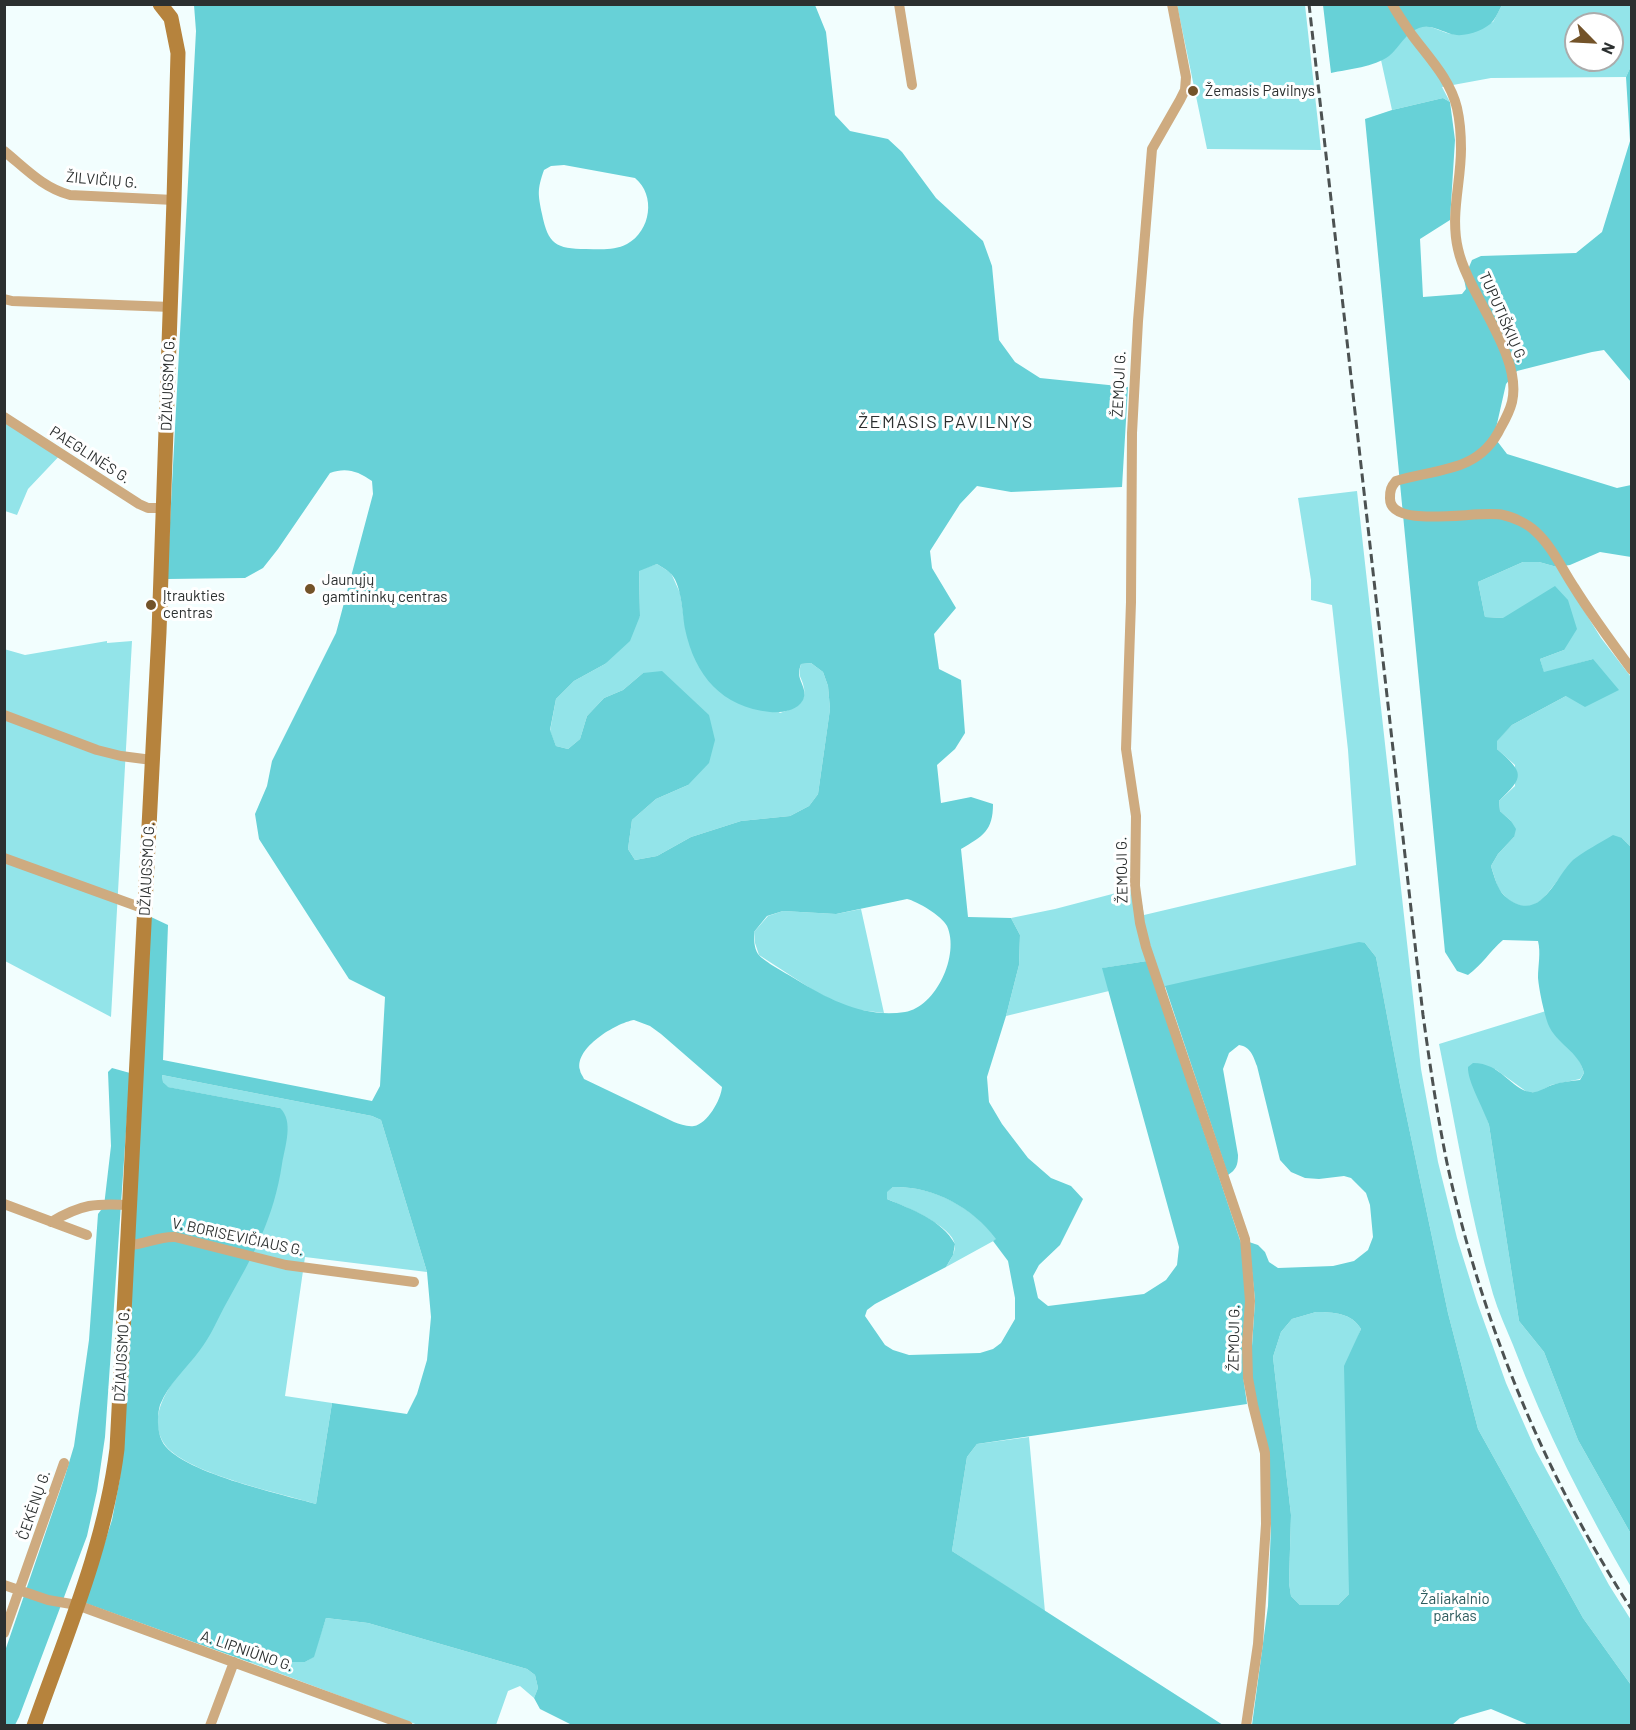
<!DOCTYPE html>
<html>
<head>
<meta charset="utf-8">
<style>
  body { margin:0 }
  #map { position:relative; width:1636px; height:1730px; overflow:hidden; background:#f2fefe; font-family:Barlow,sans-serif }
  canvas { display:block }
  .frame { position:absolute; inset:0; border:6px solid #2c3030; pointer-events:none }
  .north { position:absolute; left:1564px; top:12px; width:60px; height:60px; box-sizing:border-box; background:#fff; border:2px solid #abacac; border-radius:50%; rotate:114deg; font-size:16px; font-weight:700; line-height:24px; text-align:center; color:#2c3030 }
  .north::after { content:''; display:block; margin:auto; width:21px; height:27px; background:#735329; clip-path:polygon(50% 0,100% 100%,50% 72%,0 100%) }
</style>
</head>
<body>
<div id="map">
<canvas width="1636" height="1730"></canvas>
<div class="frame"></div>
<div class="north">N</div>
</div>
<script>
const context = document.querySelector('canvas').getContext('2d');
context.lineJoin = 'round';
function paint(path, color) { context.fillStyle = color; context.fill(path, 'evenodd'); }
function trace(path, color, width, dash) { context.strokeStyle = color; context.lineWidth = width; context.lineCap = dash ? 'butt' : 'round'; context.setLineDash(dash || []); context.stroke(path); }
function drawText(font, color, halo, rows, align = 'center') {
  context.font = font + ' Barlow,sans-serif'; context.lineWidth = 6; context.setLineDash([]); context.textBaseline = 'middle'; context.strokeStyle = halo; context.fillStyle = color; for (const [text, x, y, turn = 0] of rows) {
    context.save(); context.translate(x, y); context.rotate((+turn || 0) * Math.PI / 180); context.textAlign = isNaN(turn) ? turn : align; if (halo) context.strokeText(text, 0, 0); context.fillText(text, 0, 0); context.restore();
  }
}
paint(new Path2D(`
  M 1177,5 L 1305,5 L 1321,150 L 1207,149 Z
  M 1502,5 L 1631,5 L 1631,66 L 1626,77 L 1491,78 L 1442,87 L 1450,102 L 1443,98 L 1392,110 L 1381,60 C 1395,51 1404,32 1420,27 C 1432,24 1442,33 1452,34 C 1461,36 1483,25 1493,22 ZM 1576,24 L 1612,24 L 1612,60 L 1576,60 Z
  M 4,412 L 64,451 L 28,489 L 17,515 L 5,511 Z
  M 1357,491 L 1421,1069 L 1438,1162 L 1457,1238 L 1477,1302 L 1506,1383 L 1536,1451 L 1609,1585 L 1631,1620 L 1631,1685 L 1583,1618 L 1478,1429 L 1448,1313 L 1400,1085 L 1376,957 L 1365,943 L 1157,989 L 1147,961 L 1103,968 L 1109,991 L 1006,1016 L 1019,965 L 1020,935 L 1011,918 L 1055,909 L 1139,887 L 1144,915 L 1356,865 L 1348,750 L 1332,605 L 1311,600 L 1311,580 L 1298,498 Z
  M 1523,562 L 1539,562 L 1557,567 L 1601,638 L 1631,677 L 1631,847 L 1622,838 L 1573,861 L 1543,899 L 1532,906 L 1521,906 L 1508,900 L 1498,888 L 1491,866 L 1498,854 L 1514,837 L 1511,821 L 1500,811 L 1499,801 L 1515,786 L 1515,765 L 1497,749 L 1496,741 L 1512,725 L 1566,696 L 1593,659 L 1544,673 L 1540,659 L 1564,650 L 1503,618 L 1485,617 L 1478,582 Z
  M 657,564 L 671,573 L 680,593 L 686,631 L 780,713 C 792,709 807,704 804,688 C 802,676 797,678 801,664 L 811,663 L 823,672 L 828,686 L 830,709 L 818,794 L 809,806 L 790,816 L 741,821 L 691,837 L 657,856 L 635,860 L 628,849 L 632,820 L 656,799 L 688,785 L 643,673 L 623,690 L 604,698 L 587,716 L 580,739 L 568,749 L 556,746 L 550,731 L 556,699 L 574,681 L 605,664 L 640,616 L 639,570 Z
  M 107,641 L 107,643 L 132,641 L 111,1017 L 5,961 L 4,649 L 25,655 Z
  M 861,909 L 884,1013 L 851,1009 L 816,992 L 759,955 L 755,943 L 754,932 L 768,916 L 783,911 L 836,914 Z
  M 1546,1011 C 1551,1044 1578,1046 1584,1073 L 1580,1079 L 1551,1085 L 1539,1092 L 1527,1092 L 1495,1069 L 1483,1106 L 1489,1125 L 1519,1321 L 1544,1352 L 1578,1440 L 1631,1534 L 1631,1587 C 1586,1509 1545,1430 1513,1345 C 1506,1328 1498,1311 1493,1294 C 1469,1212 1456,1127 1439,1044 Z
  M 162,1075 L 372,1116 L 381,1120 L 427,1272 L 305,1257 L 285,1396 L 332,1403 L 316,1504 C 281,1493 181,1473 163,1442 C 149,1418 165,1392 179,1374 L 280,1108 L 167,1087 L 163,1082 Z
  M 893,1187 C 934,1186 972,1207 997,1239 L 946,1267 C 950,1260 955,1254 955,1245 C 953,1226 904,1206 887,1199 L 886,1192 Z
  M 1316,1312 C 1333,1312 1352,1313 1361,1329 L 1355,1344 L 1349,1594 L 1338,1605 L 1300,1605 L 1291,1596 L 1289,1583 L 1291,1515 L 1273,1357 L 1281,1332 L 1292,1319 Z
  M 1029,1437 L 1045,1612 L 952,1551 L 967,1457 L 977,1444 Z
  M 326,1618 L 368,1623 L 527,1669 L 535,1675 L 538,1688 L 534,1698 L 520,1686 L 508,1691 L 496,1725 L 418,1725 L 249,1662 L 305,1662 L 313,1657 Z`), '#93e4e9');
paint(new Path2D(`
  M 194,5 L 815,5 L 826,32 L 835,115 L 850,131 L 888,139 L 902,152 L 936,198 L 983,241 L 992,266 L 999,340 L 1015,362 L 1040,378 L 1128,387 L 1122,487 L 1011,492 L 977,486 L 960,504 L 930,551 L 932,568 L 956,608 L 934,634 L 939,669 L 961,680 L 965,733 L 955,749 L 937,765 L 941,803 L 971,797 L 993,804 C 993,831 983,836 961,849 L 968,917 L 1011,918 L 1020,935 L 1019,965 L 1006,1016 L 987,1077 L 989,1102 L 1002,1124 L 1028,1158 L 1051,1178 L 1071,1186 L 1083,1199 L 1060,1245 L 1039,1265 L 1033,1276 L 1038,1298 L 1048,1306 L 1144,1294 L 1166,1280 L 1177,1265 L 1179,1247 L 1102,968 L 1147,961 L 1241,1243 L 1247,1302 L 1243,1376 L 1247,1404 L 977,1444 L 967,1457 L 952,1551 L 1223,1725 L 572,1725 L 540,1709 L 534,1698 L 538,1688 L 535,1675 L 527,1669 L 368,1623 L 326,1618 L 314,1657 L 305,1662 L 249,1662 L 85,1603 L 112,1520 L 120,1478 L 151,917 L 168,925 L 163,1060 L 372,1101 L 380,1086 L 385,997 L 349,979 L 259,839 L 255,814 L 267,786 L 272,761 L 336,633 L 373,494 L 372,481 C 358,471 346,467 330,473 L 278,549 L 263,568 L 245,578 L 167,579 L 196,31 ZM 564,165 L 635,178 C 656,195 651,231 627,244 C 614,251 599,249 586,249 C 556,249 548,244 542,214 C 538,194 537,190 544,170 L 551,166 ZM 657,564 C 661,567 666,569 669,572 C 682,582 682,613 685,629 C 695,676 722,707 770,712 C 781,713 797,711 803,700 C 808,690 799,682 799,673 C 799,670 800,667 801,664 L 811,663 L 823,672 L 828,686 L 830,709 L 818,794 L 809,806 L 790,816 L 741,821 L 691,837 L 657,856 L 635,860 L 628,849 L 632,820 L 656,799 L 688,785 L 709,763 L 715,740 L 709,715 L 662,671 L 643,673 L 623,690 L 604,698 L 587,716 L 580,739 L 568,749 L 556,746 L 550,730 L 556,699 L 574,681 L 605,664 L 630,641 L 640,616 L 639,571 ZM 907,899 C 917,901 942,916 947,926 C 960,955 936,1007 905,1012 C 864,1018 830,1000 797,980 C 788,974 764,962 758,954 C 754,948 754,939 754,932 L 767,916 L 783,911 L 836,914 ZM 634,1020 L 650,1026 L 661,1034 L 722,1087 C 721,1100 707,1124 694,1126 C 687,1127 680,1124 674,1122 L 584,1079 C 583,1076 580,1073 580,1070 C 574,1048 616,1023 634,1020 ZM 162,1075 L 372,1116 L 381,1120 L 427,1272 L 431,1317 L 427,1360 L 417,1394 L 407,1414 L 332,1403 L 316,1504 C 282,1494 177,1472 162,1441 C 157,1431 157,1415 160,1405 C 169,1383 186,1369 200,1350 C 211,1336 218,1318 227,1302 C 253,1256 274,1218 282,1164 C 285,1146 294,1121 280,1108 L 168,1087 L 163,1082 ZM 893,1187 C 933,1186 972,1207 996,1239 L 993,1241 L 1008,1261 L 1015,1298 L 1015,1319 L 1001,1343 L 993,1349 L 980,1353 L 909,1355 L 893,1350 L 885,1345 L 865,1316 L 867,1310 L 875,1304 L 946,1267 L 953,1255 L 955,1244 C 942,1220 911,1209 887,1199 L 887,1192 Z
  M 1323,5 L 1502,5 C 1499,10 1497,16 1493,21 C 1485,31 1463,38 1451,34 C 1441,31 1430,24 1419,28 C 1405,33 1400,47 1389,56 C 1374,67 1349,69 1331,73 Z
  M 1631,66 L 1631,382 L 1604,350 L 1592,352 L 1517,371 L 1506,384 L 1494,437 L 1507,454 L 1617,488 L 1631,485 L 1631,557 L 1600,552 L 1570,565 L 1557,567 L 1539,562 L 1523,562 L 1478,582 L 1485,617 L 1503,618 L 1555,586 L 1568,600 L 1577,629 L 1564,650 L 1540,659 L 1544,672 L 1593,659 L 1619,690 L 1585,707 L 1566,696 L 1512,725 L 1497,741 L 1497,749 C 1524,773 1525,776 1499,801 L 1500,811 L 1511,821 L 1516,829 L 1514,837 L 1498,854 L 1491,866 C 1496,882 1499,896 1515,903 C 1543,917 1557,875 1573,860 C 1584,851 1600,843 1613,835 L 1622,838 L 1631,847 L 1631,1534 L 1578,1440 L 1544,1352 L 1519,1321 L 1489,1125 C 1484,1109 1467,1081 1468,1067 L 1473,1063 C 1501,1063 1511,1089 1530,1092 C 1539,1093 1544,1088 1552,1085 C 1561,1082 1571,1081 1580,1080 L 1584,1073 C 1579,1051 1556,1044 1548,1024 C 1544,1013 1539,990 1538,978 C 1538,965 1541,953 1538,941 L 1503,940 C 1490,951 1482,965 1468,975 L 1457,971 L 1445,952 L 1365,119 L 1392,110 L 1443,98 L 1450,102 L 1455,140 L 1450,220 L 1420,239 L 1423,297 L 1462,294 L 1466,289 L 1464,279 L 1472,260 L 1481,256 L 1576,253 L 1602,232 L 1630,141 L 1626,77 Z
  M 1359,942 L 1365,943 L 1376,957 L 1400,1085 L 1448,1313 L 1478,1429 L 1583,1618 L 1631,1685 L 1631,1725 L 1529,1725 L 1491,1709 L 1460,1718 L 1452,1725 L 1252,1725 L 1268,1606 L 1271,1525 L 1252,1379 L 1252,1346 L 1255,1300 L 1249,1242 L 1258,1245 L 1265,1252 L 1269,1262 L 1278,1268 L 1333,1266 L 1354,1261 L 1368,1250 L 1373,1237 L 1370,1205 L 1366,1193 L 1351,1178 L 1344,1176 L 1319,1179 L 1305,1178 L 1291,1172 L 1280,1160 L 1257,1066 C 1253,1056 1251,1047 1239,1045 L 1229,1053 L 1223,1069 L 1238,1155 C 1238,1165 1236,1170 1228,1175 L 1165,986 ZM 1316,1312 C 1333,1312 1352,1313 1361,1329 L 1344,1366 L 1349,1594 L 1338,1605 L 1300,1605 L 1291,1596 L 1289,1583 L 1291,1515 L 1273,1357 L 1281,1332 L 1292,1319 Z
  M 112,1068 L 130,1073 L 105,1437 L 97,1491 L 87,1536 L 19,1717 L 15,1725 L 5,1726 L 5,1651 L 65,1476 L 74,1446 L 89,1340 L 98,1214 L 104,1206 L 111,1146 L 108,1072 Z`), '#67d1d7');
trace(new Path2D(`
  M 899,4 L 912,85
  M 1172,4 L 1186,77 L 1185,90 L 1180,100 L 1152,149 L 1138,321 L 1132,433 L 1131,602 L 1126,749 L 1136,816 L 1135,886 L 1140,923 L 1146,947 L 1245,1239 L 1250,1301 L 1247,1344 L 1248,1378 L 1253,1405 L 1265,1453 L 1266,1524 L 1258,1644 L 1246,1726
  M 1392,4 C 1398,15 1405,25 1412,35 C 1429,58 1450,79 1457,108 C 1460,121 1461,136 1461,149 C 1461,183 1450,215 1458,249 C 1468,295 1523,355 1512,402 C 1510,410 1505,420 1501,427 C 1494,442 1482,455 1467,462 C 1446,472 1418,474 1396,481 C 1391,487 1390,490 1390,498 C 1389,531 1482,509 1503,515 C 1513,517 1528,524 1535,531 C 1552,546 1562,569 1574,587 C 1592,616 1612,643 1632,670
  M 4,151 C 25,168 43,188 70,195 L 174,200
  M 4,299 L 12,301 L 171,307
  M 4,417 L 139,504 L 148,508 L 163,508
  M 4,715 L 97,750 L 121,756 L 152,760
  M 4,858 L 145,909
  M 4,1204 L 87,1235
  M 51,1222 C 82,1204 95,1203 130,1205
  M 128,1245 C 145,1245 158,1236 175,1237 L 286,1265 L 414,1282
  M 4,1585 L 48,1600 L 77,1605 L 408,1726
  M 4,1633 L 64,1463
  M 210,1726 L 234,1662`), '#ceab80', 10);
trace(new Path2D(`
  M 34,1726 C 66,1635 105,1545 117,1449 L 159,632 L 174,200 L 178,53 L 171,18 L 160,4`), '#b6833d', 15);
trace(new Path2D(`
  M 1309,4 L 1423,1015 C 1430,1065 1437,1114 1447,1163 C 1481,1320 1544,1475 1632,1610`), '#4c5252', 3, [9, 4.5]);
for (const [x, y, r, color] of [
  [1193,91,6,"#735329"],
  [310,589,6,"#735329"],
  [151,605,6,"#735329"]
]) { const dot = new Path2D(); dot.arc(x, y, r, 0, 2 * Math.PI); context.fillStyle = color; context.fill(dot); trace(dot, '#fff', 2); }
drawText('15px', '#2c3030', '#fff', [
  ["Žemasis Pavilnys",1205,91],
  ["Jaunųjų",322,580],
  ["gamtininkų centras",322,597],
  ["Įtraukties",163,596],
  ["centras",163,613]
], 'left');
drawText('15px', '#2c3030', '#fff', [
  ["ŽILVIČIŲ G.",102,180,5],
  ["TUPUTIŠKIŲ G.",1503,317,66],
  ["DŽIAUGSMO G.",168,384,-88],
  ["ŽEMOJI G.",1119,384,-87],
  ["PAEGLINĖS G.",90,455,33],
  ["DŽIAUGSMO G.",147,869,-87],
  ["ŽEMOJI G.",1122,870,-91],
  ["V. BORISEVIČIAUS G.",238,1237,12],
  ["ŽEMOJI G.",1234,1338,-89],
  ["DŽIAUGSMO G.",122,1355,-87],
  ["ČEKĖNŲ G.",34,1505,-71],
  ["A. LIPNIŪNO G.",247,1651,19]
]);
drawText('15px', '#2d5c5e', '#fff', [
  ["Žaliakalnio",1455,1599],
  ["parkas",1455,1616]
]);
context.letterSpacing = '1.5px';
drawText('18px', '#2c3030', '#fff', [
  ["ŽEMASIS PAVILNYS",946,422]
]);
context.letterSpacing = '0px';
</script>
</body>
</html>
